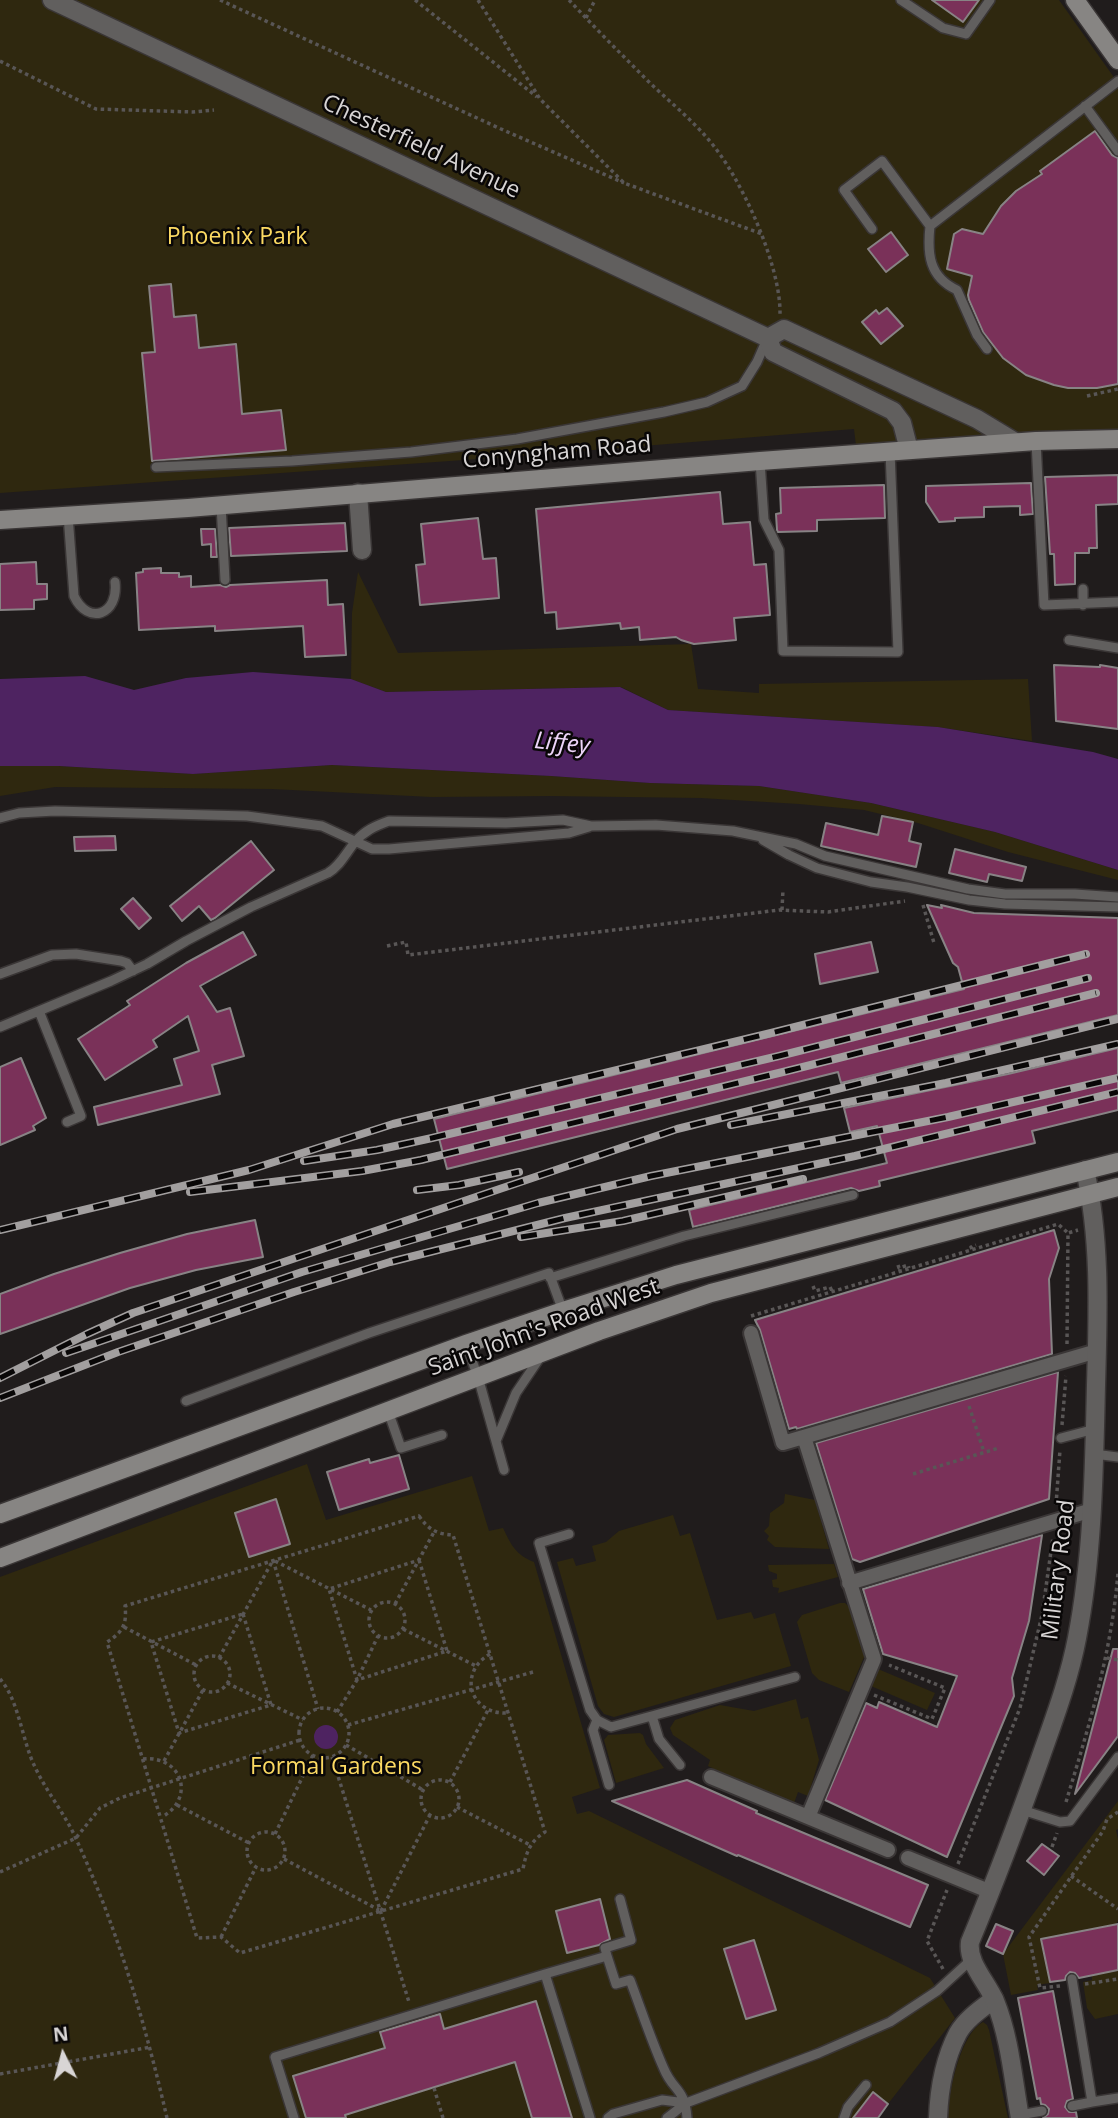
<!DOCTYPE html>
<html>
<head>
<meta charset="utf-8">
<style>
  body { margin:0 }
  #map { position:relative; width:1118px; height:2118px; overflow:hidden; background:#201c1c; font-family:"Open Sans",sans-serif }
  canvas { display:block }
  .north { position:absolute; left:28px; top:2020px; width:70px; height:70px; -webkit-text-stroke:5px #090707; paint-order:stroke; rotate:354deg; font-size:19px; font-weight:700; line-height:28px; text-align:center; color:#d8d5d5 }
  .north::after { content:''; display:block; margin:auto; width:24px; height:32px; background:#d8d5d5; clip-path:polygon(50% 0,100% 100%,50% 72%,0 100%) }
</style>
</head>
<body>
<div id="map">
<canvas width="1118" height="2118"></canvas>
<div class="north">N</div>
</div>
<script>
const context = document.querySelector('canvas').getContext('2d');
context.lineJoin = 'round';
function paint(path, color) { context.fillStyle = color; context.fill(path, 'evenodd'); }
function trace(path, color, width, dash) { context.strokeStyle = color; context.lineWidth = width; context.lineCap = dash ? 'butt' : 'round'; context.setLineDash(dash || []); context.stroke(path); }
function drawText(font, color, halo, rows, align = 'center') {
  context.font = font + ' "Open Sans",sans-serif'; context.lineWidth = 5; context.setLineDash([]); context.textBaseline = 'middle'; context.strokeStyle = halo; context.fillStyle = color; for (const [text, x, y, turn = 0] of rows) {
    context.save(); context.translate(x, y); context.rotate((+turn || 0) * Math.PI / 180); context.textAlign = isNaN(turn) ? turn : align; if (halo) context.strokeText(text, 0, 0); context.fillText(text, 0, 0); context.restore();
  }
}
paint(new Path2D(`
  M 0,0 L 1059,0 L 1118,83 L 1118,439 L 857,454 L 854,429 L 506,457 L 0,493 Z
  M 358,572 L 398,653 L 691,644 L 698,689 L 759,693 L 759,684 L 1028,679 L 1032,741 L 937,727 L 668,710 L 621,687 L 386,692 L 351,679 L 352,613 Z
  M 332,765 L 551,776 L 650,783 L 759,786 L 871,803 L 995,832 L 1118,870 L 1118,880 L 1008,852 L 918,823 L 864,810 L 799,804 L 701,798 L 551,796 L 432,797 L 272,789 L 55,787 L 0,796 L 0,766 L 59,766 L 193,774 Z
  M 307,1464 L 326,1520 L 472,1476 L 489,1531 L 503,1528 C 511,1545 516,1555 534,1562 L 600,1788 L 572,1797 L 577,1814 L 589,1811 L 930,1978 L 955,2018 L 877,2118 L 0,2118 L 0,1577 Z
  M 785,1494 L 815,1500 L 829,1549 L 775,1547 L 767,1540 L 769,1536 L 764,1531 L 769,1526 L 770,1513 L 784,1503 Z
  M 673,1515 L 680,1536 L 690,1533 L 717,1620 L 751,1612 L 754,1619 L 775,1613 L 791,1666 L 614,1717 L 604,1714 L 598,1706 L 557,1562 L 573,1558 L 576,1566 L 596,1561 L 592,1546 L 606,1542 L 619,1531 Z
  M 834,1564 L 838,1577 L 778,1593 L 779,1588 L 773,1587 L 772,1580 L 777,1579 L 777,1574 L 769,1571 L 768,1565 Z
  M 840,1603 L 845,1603 L 849,1607 L 865,1655 L 849,1692 L 819,1680 L 812,1673 L 797,1622 L 802,1615 Z
  M 878,1669 L 935,1693 L 927,1710 L 871,1686 Z
  M 796,1699 L 801,1719 L 808,1717 L 819,1760 L 808,1796 L 798,1792 L 793,1806 L 708,1766 L 710,1760 L 673,1735 L 670,1728 L 675,1720 L 720,1705 L 754,1711 Z
  M 640,1733 L 643,1735 L 646,1744 L 664,1768 L 616,1783 L 604,1740 L 608,1735 Z
  M 1118,1801 L 1118,1829 L 1116,1830 L 1118,1840 L 1118,1921 L 1116,1924 L 1042,1939 L 1050,1983 L 1037,1985 L 1038,1990 L 1011,1995 L 1003,1954 Z
  M 1118,1970 L 1118,2014 L 1095,2019 L 1087,2008 L 1083,1982 L 1092,1980 L 1092,1975 Z
  M 983,2022 L 987,2025 L 989,2030 L 1008,2118 L 948,2118 C 948,2094 960,2034 983,2022 Z`), '#2f280f');
paint(new Path2D(`
  M 253,672 L 351,679 L 386,692 L 620,687 L 668,710 L 938,727 L 1093,752 L 1118,759 L 1118,870 L 995,832 L 871,803 L 759,786 L 650,783 L 551,776 L 332,765 L 193,774 L 59,766 L 0,766 L 0,679 L 85,676 L 134,690 L 186,678 Z
  M314 1737a12 12 0 1 1 24 0a12 12 0 1 1-24 0Z`), '#4e2361');
const building = new Path2D(`
  M 932,0 L 979,0 L 963,22 Z
  M 1095,131 L 1112,155 L 1118,158 L 1118,384 L 1097,388 L 1068,388 L 1054,385 L 1026,375 L 1003,358 L 983,332 L 969,300 L 968,295 L 972,276 L 947,269 L 954,234 L 962,229 L 983,234 L 1001,206 L 1016,191 L 1042,174 L 1040,171 Z
  M 891,232 L 908,255 L 886,272 L 868,249 Z
  M 171,284 L 174,317 L 196,315 L 199,348 L 236,344 L 242,414 L 281,410 L 286,450 L 152,461 L 142,353 L 155,352 L 149,286 Z
  M 887,308 L 903,326 L 881,344 L 862,322 L 876,310 L 879,314 Z
  M 1118,475 L 1118,504 L 1096,505 L 1097,548 L 1089,548 L 1089,553 L 1075,553 L 1075,584 L 1055,585 L 1054,554 L 1050,554 L 1045,477 Z
  M 1031,483 L 1033,514 L 1020,515 L 1020,506 L 984,507 L 984,517 L 955,518 L 955,521 L 939,522 L 926,502 L 926,486 Z
  M 884,485 L 885,518 L 817,520 L 817,531 L 778,532 L 777,530 L 776,514 L 781,513 L 780,488 Z
  M 720,492 L 723,524 L 750,522 L 754,565 L 766,564 L 770,615 L 734,618 L 736,640 L 694,644 L 681,640 L 676,637 L 640,640 L 639,627 L 621,629 L 620,623 L 557,629 L 556,612 L 545,613 L 536,509 Z
  M 478,518 L 483,559 L 496,558 L 499,598 L 420,605 L 416,565 L 425,564 L 421,524 Z
  M 345,523 L 347,551 L 231,556 L 229,528 Z
  M 201,529 L 215,529 L 217,557 L 211,557 L 211,544 L 202,545 Z
  M 36,562 L 37,584 L 47,584 L 47,599 L 34,600 L 34,609 L 0,610 L 0,564 Z
  M 161,568 L 161,573 L 179,573 L 179,577 L 191,576 L 191,587 L 220,585 L 226,587 L 230,585 L 327,580 L 328,605 L 343,604 L 346,655 L 305,657 L 303,626 L 215,631 L 215,626 L 139,630 L 136,573 L 143,572 L 143,569 Z
  M 1054,665 L 1100,667 L 1100,665 L 1118,668 L 1118,729 L 1056,721 Z
  M 882,816 L 913,822 L 909,841 L 921,844 L 916,867 L 821,846 L 826,823 L 878,835 Z
  M 115,836 L 116,850 L 75,851 L 74,837 Z
  M 251,841 L 274,870 L 215,918 L 211,920 L 199,906 L 182,921 L 170,906 Z
  M 955,849 L 1026,867 L 1022,881 L 989,874 L 987,882 L 949,873 Z
  M 133,898 L 151,918 L 139,929 L 121,909 Z
  M 927,905 L 942,908 L 941,905 L 974,913 L 1118,918 L 1118,1015 L 841,1083 L 838,1072 L 447,1169 L 434,1119 L 964,989 L 958,967 L 953,963 Z
  M 243,932 L 256,955 L 200,986 L 217,1012 L 230,1008 L 244,1056 L 212,1065 L 220,1094 L 98,1125 L 94,1107 L 182,1085 L 174,1059 L 199,1051 L 188,1016 L 153,1040 L 157,1047 L 105,1080 L 78,1039 L 130,1005 L 127,1001 L 186,963 Z
  M 871,942 L 878,972 L 820,984 L 815,954 Z
  M 1118,1048 L 1118,1110 L 1032,1131 L 1035,1143 L 879,1181 L 880,1186 L 859,1191 L 851,1188 L 693,1227 L 689,1210 L 887,1163 L 877,1126 L 850,1132 L 844,1108 L 1008,1074 Z
  M 21,1058 L 46,1118 L 33,1126 L 35,1130 L 0,1145 L 0,1067 Z
  M 255,1220 L 263,1257 L 196,1270 L 130,1288 L 0,1334 L 0,1294 L 54,1274 L 120,1253 L 187,1234 Z
  M 1054,1230 L 1059,1248 L 1049,1279 L 1052,1354 L 797,1429 L 796,1427 L 789,1429 L 760,1330 L 755,1320 Z
  M 1058,1372 L 1049,1499 L 860,1562 L 852,1559 L 816,1443 Z
  M 399,1455 L 409,1489 L 339,1510 L 327,1472 L 369,1459 L 370,1463 Z
  M 276,1499 L 290,1544 L 249,1557 L 235,1513 Z
  M 1042,1535 L 1029,1621 L 1012,1678 L 1014,1696 L 947,1857 L 825,1800 L 866,1703 L 877,1708 L 879,1702 L 937,1727 L 957,1676 L 883,1654 L 863,1589 Z
  M 1113,1649 L 1118,1649 L 1118,1736 L 1075,1794 Z
  M 687,1780 L 757,1811 L 756,1813 L 928,1885 L 910,1927 L 738,1855 L 737,1856 L 612,1801 Z
  M 1042,1844 L 1059,1856 L 1044,1875 L 1027,1861 Z
  M 600,1899 L 610,1939 L 599,1945 L 567,1953 L 556,1911 Z
  M 996,1924 L 1013,1931 L 1003,1954 L 986,1946 Z
  M 1118,1924 L 1118,1970 L 1079,1978 L 1075,1973 L 1070,1972 L 1066,1976 L 1065,1980 L 1050,1982 L 1041,1939 Z
  M 754,1940 L 776,2010 L 746,2019 L 724,1949 Z
  M 1053,1991 L 1073,2099 L 1067,2101 L 1065,2107 L 1069,2112 L 1076,2112 L 1077,2118 L 1043,2118 L 1048,2114 L 1049,2109 L 1045,2105 L 1041,2104 L 1040,2098 L 1037,2099 L 1018,1998 Z
  M 536,2001 L 572,2118 L 532,2118 L 515,2062 L 345,2115 L 346,2118 L 306,2118 L 293,2076 L 385,2048 L 380,2032 L 440,2014 L 444,2029 Z
  M 873,2092 L 888,2104 L 878,2118 L 853,2118 Z`);
paint(building, '#7a3159');
trace(building, '#888385', 2);
const service = new Path2D(`
  M 901,0 L 943,28 L 966,34 L 990,0
  M 1085,106 L 1118,151
  M 930,226 C 927,254 929,277 957,290 L 977,335 L 987,349
  M 872,229 L 844,190 L 882,161 L 930,226 L 1118,81
  M 1036,441 L 1044,605 L 1118,602
  M 760,461 L 764,520 L 779,550 L 783,651 L 898,652 L 890,451
  M 156,467 L 292,461 L 411,452 L 517,439 L 664,412 L 707,402 L 742,386 L 757,362 L 767,339
  M 221,505 L 225,580
  M 68,515 L 74,596 C 88,626 119,615 115,582
  M 1083,589 L 1083,605
  M 1069,640 L 1118,648
  M 0,818 L 19,813 L 55,811 L 247,816 L 322,826 L 372,849 L 389,849 L 569,833 L 589,827
  M 763,840 L 789,855 L 817,868 L 871,882 L 907,887 L 969,900 L 1005,904 L 1118,907
  M 0,974 L 52,955 L 76,954 L 121,961 L 127,963 L 133,971
  M 39,1011 L 81,1116 L 67,1122
  M 0,1027 L 111,981 L 147,964 L 186,941 L 251,907 L 328,873 C 340,866 346,853 355,842 C 364,831 375,826 389,821 L 506,823 L 563,820 L 591,826 L 656,825 L 733,831 L 796,844 L 825,856 L 968,889 L 1005,894 L 1075,894 L 1118,897
  M 550,1278 L 684,1236 L 853,1195
  M 466,1344 L 478,1377 L 504,1470
  M 186,1401 L 369,1333 L 549,1273 L 563,1311
  M 388,1411 L 401,1448 L 442,1435
  M 1061,1438 L 1095,1429
  M 496,1441 L 516,1393 L 541,1356
  M 1094,1454 L 1118,1457
  M 569,1534 L 539,1543 L 590,1710 L 597,1720 L 611,1727 L 795,1677
  M 652,1716 L 659,1739 L 680,1765
  M 597,1720 L 593,1730 L 609,1785
  M 1022,1810 L 1060,1822 L 1070,1821 L 1118,1757
  M 607,1956 L 605,1948 L 631,1940 L 620,1899
  M 545,1974 L 607,1956 L 616,1984 L 630,1980 C 641,2009 651,2040 664,2069 C 673,2091 685,2088 687,2118
  M 1072,1979 L 1092,2102 L 1118,2098
  M 1072,2106 L 1092,2102
  M 1020,2115 L 1042,2111
  M 294,2118 L 275,2057 L 545,1974 L 590,2118
  M 608,2118 L 613,2114 L 662,2100 L 686,2103
  M 667,2118 L 686,2103 L 819,2053 L 890,2022 L 937,1991 L 972,1959
  M 844,2118 L 848,2107 L 866,2085`);
const pedestrian = new Path2D(`
  M 751,1333 L 783,1443 L 1097,1351
  M 804,1437 L 874,1659 L 808,1817
  M 849,1583 L 1092,1510
  M 711,1777 L 888,1850
  M 908,1858 L 991,1892`);
const minor = new Path2D(`
  M 358,493 L 362,550
  M 938,2118 C 939,2090 945,2058 958,2033 C 966,2019 981,2009 994,1999`);
const tertiary = new Path2D(`
  M 52,0 L 768,338 L 773,352 L 893,411 L 902,423 L 909,450
  M 768,338 L 784,329 L 977,419 L 1015,442
  M 1020,2118 C 1013,2079 1010,2038 995,2001 C 987,1982 967,1963 970,1942 C 995,1882 1018,1821 1040,1759 C 1054,1719 1069,1680 1077,1638 C 1093,1555 1094,1470 1096,1385 C 1098,1314 1101,1240 1085,1170`);
const secondary = new Path2D(`
  M 1075,0 L 1118,60
  M 0,520 L 188,508 L 760,461 L 1036,441 L 1118,439
  M 0,1514 L 466,1344 L 563,1311 L 676,1275 L 1118,1162
  M 0,1558 L 599,1331 L 711,1293 L 1118,1187`);
trace(service, '#3a3636', 12);
trace(pedestrian, '#3a3636', 18);
trace(minor, '#3a3636', 21);
trace(tertiary, '#3a3636', 21);
trace(secondary, '#3a3636', 21);
trace(new Path2D(`
  M 220,0 L 501,129 L 624,183
  M 415,0 L 537,97
  M 478,0 L 540,99 L 624,183 L 762,234
  M 569,0 C 595,28 623,56 651,84 C 670,102 691,119 708,139 C 740,175 781,265 780,314
  M 586,18 L 595,0
  M 0,61 L 96,109 L 193,112 L 214,110
  M 1087,396 L 1118,389
  M 923,905 L 934,943
  M 782,910 L 783,889
  M 387,946 L 406,942 L 408,955 L 779,910 L 828,912 L 905,901
  M 972,1249 L 971,1247 L 976,1245
  M 898,1265 L 899,1268 L 908,1265 L 909,1268
  M 813,1286 L 815,1291 L 830,1287 L 832,1291
  M 751,1316 L 1058,1224 L 1068,1233
  M 1067,1344 L 1068,1233 L 1078,1230
  M 969,1406 L 984,1452
  M 1062,1425 L 1066,1376
  M 913,1474 L 999,1448
  M 1056,1505 L 1060,1450
  M 419,1516 C 428,1529 436,1534 453,1535 L 545,1832 C 530,1841 526,1853 523,1869 L 240,1953 L 221,1937 L 197,1938 L 107,1642 C 123,1632 127,1624 125,1606 Z
  M 273,1560 L 318,1709
  M 419,1560 L 447,1651 L 357,1680 L 329,1589 Z
  M 275,1561 L 371,1610
  M369 1620a18 18 0 1 1 36 0a18 18 0 1 1-36 0Z
  M 395,1604 L 434,1532
  M 243,1614 L 271,1705 L 179,1733 L 151,1642 Z
  M 124,1627 L 196,1665
  M 403,1629 L 476,1666
  M 490,1654 C 457,1673 470,1715 508,1713
  M194 1674a18 18 0 1 1 36 0a18 18 0 1 1-36 0Z
  M 219,1658 L 272,1562
  M 1107,1658 L 1118,1660
  M 0,1679 C 19,1700 22,1741 35,1767 C 47,1793 66,1815 77,1841 C 118,1930 145,2023 167,2118
  M 227,1683 L 303,1720
  M 874,1695 L 932,1719 L 945,1688 L 889,1665
  M299 1733a25 25 0 1 1 50 0a25 25 0 1 1-50 0Z
  M 337,1712 L 357,1680 L 378,1636
  M 348,1725 L 533,1672
  M 346,1745 L 423,1790
  M 332,1757 L 409,2002
  M 143,1759 C 182,1755 196,1798 162,1817
  M 164,1761 L 203,1690
  M421 1799a19 19 0 1 1 38 0a19 19 0 1 1-38 0Z
  M 450,1782 L 488,1710
  M 1066,1802 C 1089,1726 1112,1651 1118,1572
  M 177,1805 L 249,1843
  M 457,1807 L 530,1845
  M247 1851a19 19 0 1 1 38 0a19 19 0 1 1-38 0Z
  M 275,1834 L 313,1755
  M 1052,1847 L 1057,1833
  M 284,1859 L 379,1910
  M 958,1864 L 1020,1708 L 1042,1615 L 1053,1537
  M 0,1872 L 76,1838 L 100,1808 L 120,1798 L 300,1740
  M 1071,1876 L 1118,1909
  M 381,1911 L 430,1815
  M 221,1937 L 256,1867
  M 943,1969 L 927,1941 L 947,1890
  M 1085,1984 L 1118,1979
  M 1060,1986 L 1040,1988 L 1029,1937 L 1103,1831 L 1107,1819 L 1118,1812
  M 0,2074 L 151,2047
  M 434,2088 L 443,2118`), '#595656', 3.5, [3.5, 3.5]);
trace(service, '#615f5e', 9);
trace(pedestrian, '#615f5e', 14);
trace(minor, '#615f5e', 18);
trace(tertiary, '#615f5e', 18);
trace(secondary, '#878583', 18);
const rail = new Path2D(`
  M 731,1125 L 946,1083 L 1118,1044
  M 304,1161 L 377,1150 L 432,1138 L 779,1056 L 1088,978
  M 417,1190 L 459,1185 L 519,1172
  M 190,1192 L 362,1171 L 421,1160 L 787,1071 L 1096,993
  M 0,1230 L 249,1170 L 393,1124 L 771,1033 L 1086,954
  M 521,1237 L 623,1221 L 803,1179
  M 66,1353 L 302,1272 L 538,1203 L 651,1176 L 948,1117 L 1118,1078
  M 0,1378 L 87,1334 L 133,1313 L 677,1129 L 1118,1019
  M 0,1398 L 118,1352 L 294,1292 L 390,1262 L 565,1218 L 855,1156 L 1118,1092`);
trace(rail, '#a29f9f', 8);
trace(rail, '#090707', 5, [16]);
drawText('23px', '#d8d5d5', '#090707', [
  ["Chesterfield Avenue",421,147,25],
  ["Conyngham Road",557,453,-5],
  ["Saint John's Road West",544,1328,-20],
  ["Military Road",1059,1570,-83]
]);
drawText('23px', '#fbd962', '#090707', [
  ["Phoenix Park",237,237],
  ["Formal Gardens",336,1767]
]);
drawText('italic 24px', '#edd5fa', '#090707', [
  ["Liffey",562,744,6]
]);
</script>
</body>
</html>
